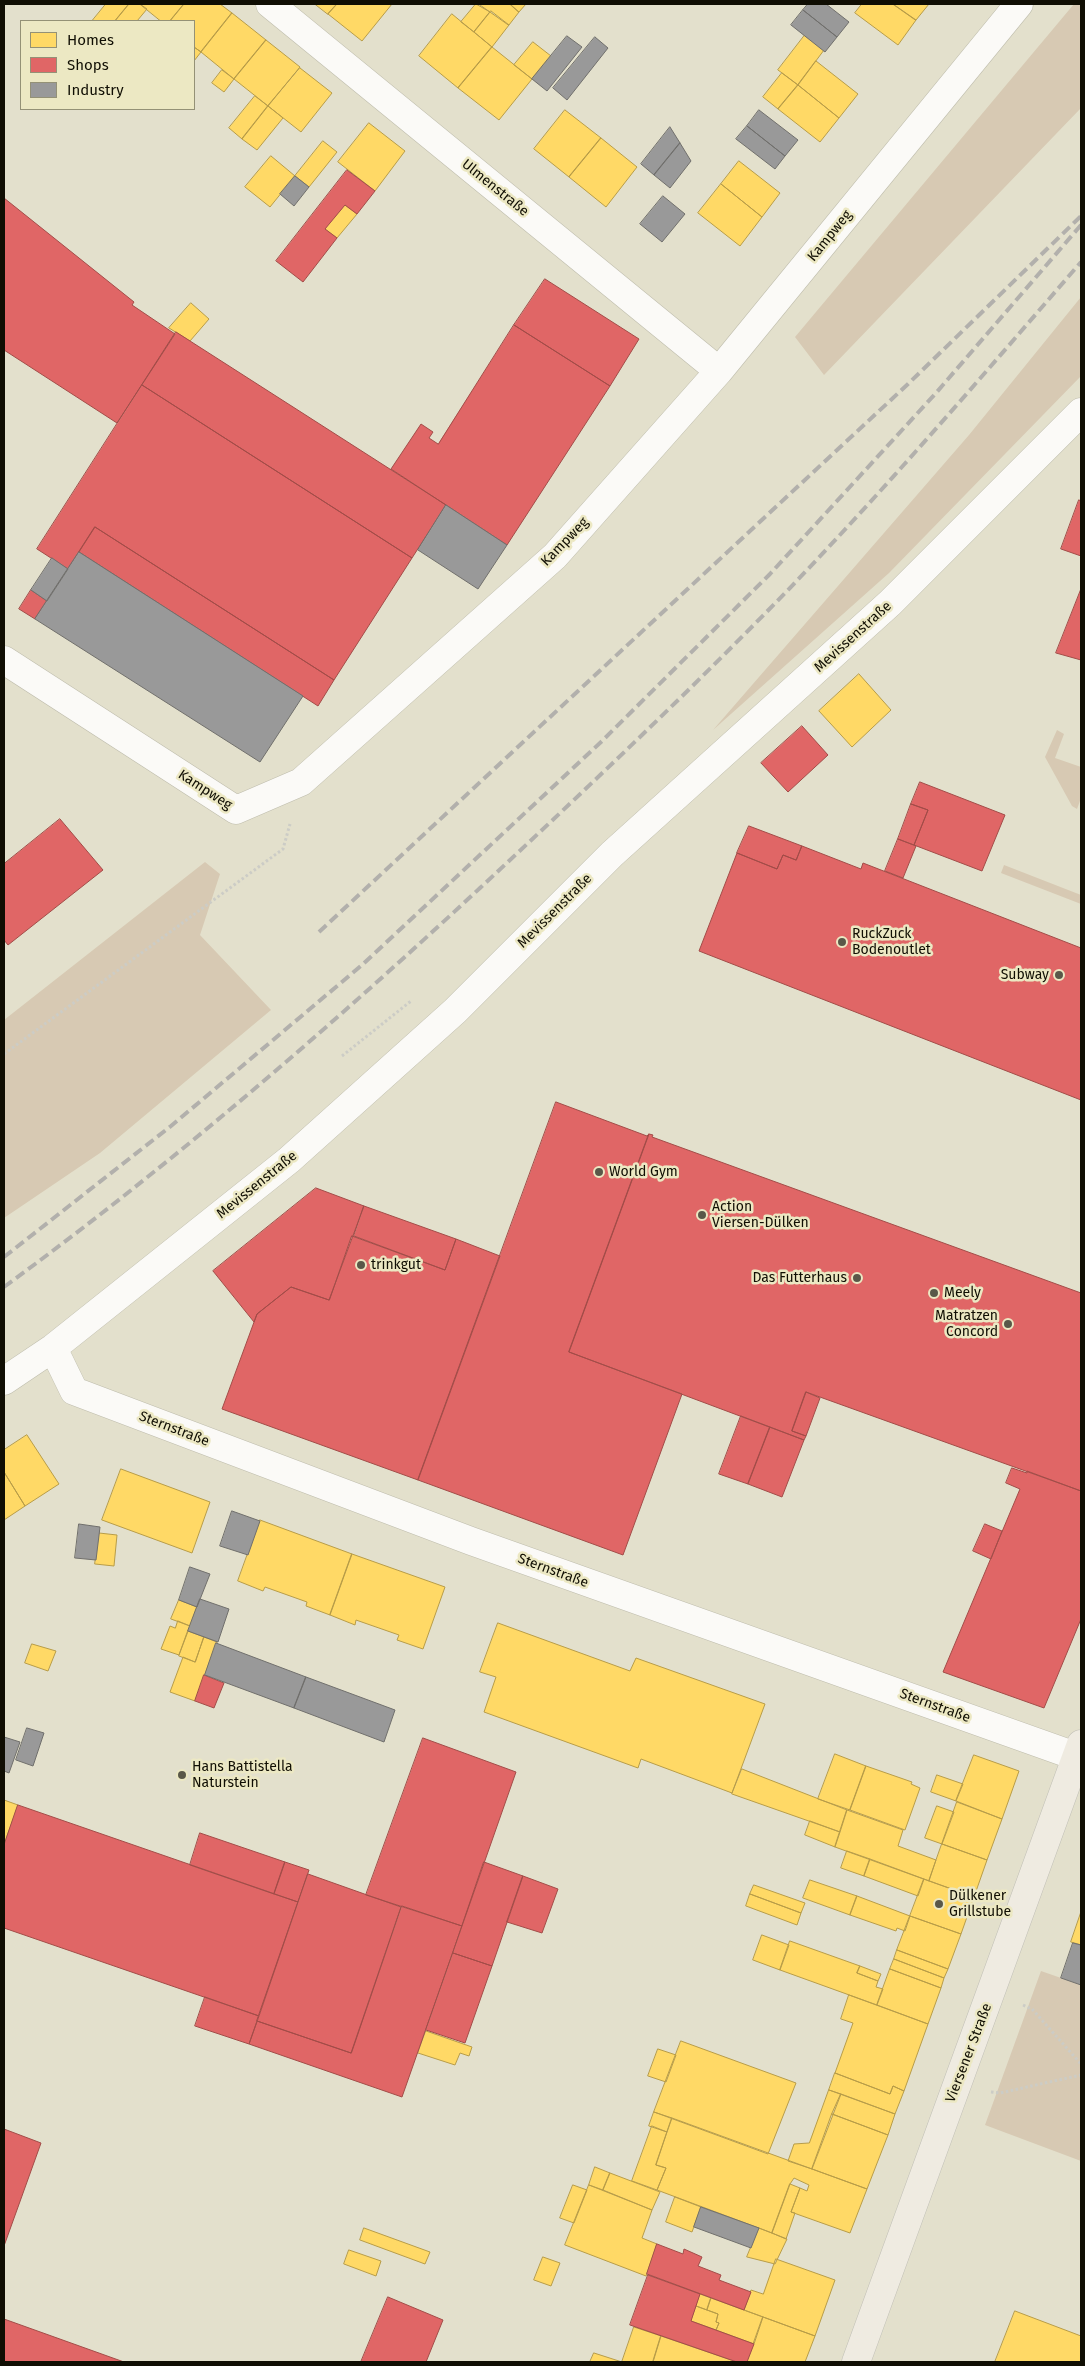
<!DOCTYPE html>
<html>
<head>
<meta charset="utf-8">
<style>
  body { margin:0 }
  #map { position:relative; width:1085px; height:2366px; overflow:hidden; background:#e3e0cc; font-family:"Fira Sans",sans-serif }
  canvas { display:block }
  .frame { position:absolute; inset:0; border:5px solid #100e03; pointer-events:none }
  .legend { position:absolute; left:20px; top:20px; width:175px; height:90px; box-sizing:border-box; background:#ece8c3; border:1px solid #949176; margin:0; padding:6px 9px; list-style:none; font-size:15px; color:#100e03 }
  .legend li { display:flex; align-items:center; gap:10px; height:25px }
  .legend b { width:25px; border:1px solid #949176 }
</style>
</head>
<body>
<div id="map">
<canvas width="1085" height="2366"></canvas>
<div class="frame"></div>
<ul class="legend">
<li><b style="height:14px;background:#ffd966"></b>Homes</li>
<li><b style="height:14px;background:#e06666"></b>Shops</li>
<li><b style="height:14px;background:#999"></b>Industry</li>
</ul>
</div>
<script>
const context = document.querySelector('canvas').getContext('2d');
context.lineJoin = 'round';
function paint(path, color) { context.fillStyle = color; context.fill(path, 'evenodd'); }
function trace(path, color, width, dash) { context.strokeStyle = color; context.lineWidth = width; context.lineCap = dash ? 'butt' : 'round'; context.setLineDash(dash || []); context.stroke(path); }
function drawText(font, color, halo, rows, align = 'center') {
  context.font = font + ' "Fira Sans",sans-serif'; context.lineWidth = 5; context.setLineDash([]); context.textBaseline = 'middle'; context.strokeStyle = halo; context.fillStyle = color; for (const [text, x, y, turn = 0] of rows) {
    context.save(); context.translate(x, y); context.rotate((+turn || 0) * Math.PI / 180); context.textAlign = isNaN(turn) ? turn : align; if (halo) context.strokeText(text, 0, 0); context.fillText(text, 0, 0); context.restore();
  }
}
paint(new Path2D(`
  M 1074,4 L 1081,4 L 1081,108 L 824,375 L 795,337 Z
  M 1081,297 L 1081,376 L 889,573 L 713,730 L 969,435 Z
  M 1057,730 L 1064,734 L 1055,758 L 1081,767 L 1081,798 L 1077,809 L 1072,806 L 1045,757 Z
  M 205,862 L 220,874 L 200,935 L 271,1010 L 100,1153 L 4,1218 L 4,1020 Z
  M 1004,865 L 1081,895 L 1081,904 L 1001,873 Z
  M 1041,1971 L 1081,1985 L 1081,2161 L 985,2125 Z`), '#d7c9b3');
const homes = new Path2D(`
  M 106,4 L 129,4 L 115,21 L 95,21 L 93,20 Z
  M 129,4 L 140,4 L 147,9 L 137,21 L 115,21 Z
  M 140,4 L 184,4 L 170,21 L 161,21 Z
  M 184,4 L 220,4 L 232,13 L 201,52 L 194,47 L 194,21 L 170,21 Z
  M 315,4 L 337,4 L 328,14 Z
  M 337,4 L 392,4 L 362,41 L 328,14 Z
  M 476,4 L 490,12 L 474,32 L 461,22 Z
  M 479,4 L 510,4 L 519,12 L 509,25 Z
  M 510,4 L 526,4 L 519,12 Z
  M 862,4 L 893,4 L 916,20 L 898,45 L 855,13 Z
  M 893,4 L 929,4 L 916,20 Z
  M 491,11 L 509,25 L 492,47 L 474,32 Z
  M 232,13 L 266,40 L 234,79 L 201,52 Z
  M 452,14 L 492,47 L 458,88 L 419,56 Z
  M 805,35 L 824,50 L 798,85 L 778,70 Z
  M 266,40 L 300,67 L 268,106 L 234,79 Z
  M 533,42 L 551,56 L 532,79 L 514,65 Z
  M 194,47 L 201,52 L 194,61 Z
  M 492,47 L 532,79 L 499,120 L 458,88 Z
  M 816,61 L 858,94 L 839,118 L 798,85 Z
  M 300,68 L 332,93 L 301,132 L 268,106 Z
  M 222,70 L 234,79 L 224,92 L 212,83 Z
  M 782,73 L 798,85 L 778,109 L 763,97 Z
  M 798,85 L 839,118 L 820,142 L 778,109 Z
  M 255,96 L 268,106 L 242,139 L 229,128 Z
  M 268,106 L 283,118 L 257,150 L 242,139 Z
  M 565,110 L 601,138 L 569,177 L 534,149 Z
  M 369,123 L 405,151 L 375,191 L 338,162 Z
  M 601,138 L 637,167 L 606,207 L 569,177 Z
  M 323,141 L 337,152 L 309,187 L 295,176 Z
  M 271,156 L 295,176 L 270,207 L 245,187 Z
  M 739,161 L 780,193 L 762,217 L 721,184 Z
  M 721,184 L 762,217 L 740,246 L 698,213 Z
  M 345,205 L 357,214 L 337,238 L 325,229 Z
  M 191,303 L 209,319 L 190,341 L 169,328 Z
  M 859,674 L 891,710 L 852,747 L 819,711 Z
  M 27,1435 L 59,1484 L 25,1506 L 4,1472 L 4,1450 Z
  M 121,1469 L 210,1502 L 192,1553 L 102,1520 Z
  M 4,1472 L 25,1506 L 4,1520 Z
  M 260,1520 L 352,1554 L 330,1615 L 306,1606 L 307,1602 L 265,1587 L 263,1591 L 238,1581 Z
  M 99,1533 L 117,1535 L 114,1566 L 95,1564 Z
  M 352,1554 L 445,1587 L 423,1649 L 397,1640 L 399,1635 L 356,1620 L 355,1625 L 330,1615 Z
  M 179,1600 L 197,1607 L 190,1626 L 171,1619 Z
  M 178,1621 L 190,1626 L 179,1655 L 161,1649 L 170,1626 L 175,1628 Z
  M 498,1623 L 630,1671 L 636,1658 L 765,1704 L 732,1793 L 641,1759 L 638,1768 L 484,1712 L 496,1677 L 480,1672 Z
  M 188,1631 L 204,1637 L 195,1662 L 179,1656 Z
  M 204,1637 L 217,1642 L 195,1701 L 170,1692 L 183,1657 L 195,1662 Z
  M 32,1644 L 56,1651 L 48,1671 L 25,1663 Z
  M 835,1754 L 866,1766 L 850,1810 L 818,1799 Z
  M 974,1755 L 1019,1771 L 1002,1819 L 956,1801 Z
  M 866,1766 L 912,1782 L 911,1784 L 920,1788 L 905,1830 L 850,1810 Z
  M 742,1769 L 847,1810 L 840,1832 L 732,1794 Z
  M 937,1775 L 963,1784 L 956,1801 L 931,1792 Z
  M 4,1800 L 18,1805 L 4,1845 Z
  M 957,1802 L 1002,1819 L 987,1860 L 942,1844 Z
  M 937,1806 L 954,1812 L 942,1844 L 925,1838 Z
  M 847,1810 L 903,1830 L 898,1846 L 936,1860 L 929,1881 L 835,1847 Z
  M 810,1821 L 840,1832 L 835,1847 L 805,1835 Z
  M 942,1844 L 987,1860 L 974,1897 L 929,1881 Z
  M 847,1851 L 870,1859 L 864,1876 L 841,1868 Z
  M 870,1859 L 924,1879 L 918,1896 L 864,1876 Z
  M 924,1879 L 974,1897 L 961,1934 L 910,1916 Z
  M 810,1880 L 857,1896 L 850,1915 L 803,1898 Z
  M 754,1885 L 805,1903 L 801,1913 L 750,1894 Z
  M 750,1894 L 801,1913 L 797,1925 L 746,1906 Z
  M 857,1896 L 910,1916 L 905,1931 L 897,1928 L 896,1931 L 850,1915 Z
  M 1081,1912 L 1081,1945 L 1071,1942 Z
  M 910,1916 L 961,1934 L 948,1969 L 897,1950 Z
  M 762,1935 L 789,1945 L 780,1970 L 753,1960 Z
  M 790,1941 L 860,1966 L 857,1973 L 878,1981 L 876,1987 L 883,1989 L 877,2005 L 780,1970 Z
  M 897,1950 L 948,1969 L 944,1978 L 894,1959 Z
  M 894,1959 L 944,1978 L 941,1988 L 890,1969 Z
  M 860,1966 L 881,1974 L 878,1981 L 857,1973 Z
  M 890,1969 L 941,1988 L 928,2024 L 877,2005 Z
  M 849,1995 L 928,2024 L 904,2091 L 893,2086 L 890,2094 L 835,2073 L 853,2023 L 841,2019 Z
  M 426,2031 L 472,2047 L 469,2056 L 460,2053 L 455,2065 L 418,2053 Z
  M 681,2041 L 796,2083 L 768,2154 L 654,2112 Z
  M 658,2049 L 676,2055 L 666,2082 L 648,2076 Z
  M 835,2073 L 890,2094 L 893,2086 L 904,2091 L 895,2114 L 829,2090 Z
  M 829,2090 L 841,2094 L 812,2169 L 788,2161 L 794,2144 L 809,2143 Z
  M 841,2094 L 895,2114 L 888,2135 L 832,2114 Z
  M 654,2112 L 672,2118 L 667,2132 L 649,2126 Z
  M 832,2114 L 888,2135 L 867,2189 L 812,2169 Z
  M 672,2118 L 867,2189 L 850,2233 L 791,2212 L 800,2188 L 807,2191 L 809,2185 L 794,2178 L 790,2184 L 772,2233 L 657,2190 L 666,2168 L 656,2165 Z
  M 652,2126 L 667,2132 L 656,2165 L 666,2168 L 657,2190 L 632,2181 Z
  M 595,2167 L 610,2173 L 603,2190 L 589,2185 Z
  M 610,2173 L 660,2192 L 652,2210 L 603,2190 Z
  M 790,2184 L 800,2188 L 791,2212 L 795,2213 L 786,2239 L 772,2233 Z
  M 573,2185 L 587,2190 L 574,2223 L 560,2218 Z
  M 589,2185 L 652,2210 L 642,2238 L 657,2244 L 646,2276 L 565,2245 Z
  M 675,2197 L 701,2207 L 692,2232 L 666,2222 Z
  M 364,2228 L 430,2252 L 425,2264 L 360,2240 Z
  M 759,2228 L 787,2239 L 775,2264 L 747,2257 Z
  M 349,2250 L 381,2261 L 376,2276 L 344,2264 Z
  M 543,2257 L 560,2263 L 551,2286 L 534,2280 Z
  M 776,2259 L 835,2280 L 815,2336 L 744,2310 L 751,2290 L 763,2294 Z
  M 700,2294 L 711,2298 L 707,2310 L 696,2306 Z
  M 711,2298 L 763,2317 L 754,2344 L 716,2330 L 719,2323 L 716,2322 L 718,2314 L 707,2310 Z
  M 696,2306 L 718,2314 L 716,2322 L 719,2323 L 716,2330 L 691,2321 Z
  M 1015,2311 L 1081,2336 L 1081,2362 L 995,2362 Z
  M 763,2317 L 815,2336 L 805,2362 L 747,2362 Z
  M 634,2327 L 661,2336 L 653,2362 L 622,2362 Z
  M 661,2336 L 737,2362 L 653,2362 Z
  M 594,2353 L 622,2362 L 590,2362 Z`);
paint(homes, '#ffd966');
trace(homes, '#b79c48', 1);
const shops = new Path2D(`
  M 347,170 L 375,191 L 357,214 L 345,205 L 325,229 L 337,238 L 303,282 L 276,261 Z
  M 4,198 L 134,302 L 132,305 L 175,334 L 117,423 L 4,350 Z
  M 545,279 L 639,339 L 610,386 L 514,325 Z
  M 514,325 L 610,386 L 507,545 L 391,469 L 421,424 L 433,432 L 429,438 L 438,444 Z
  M 176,332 L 446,505 L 412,558 L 142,385 Z
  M 142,385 L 412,558 L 334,680 L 95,527 L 68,569 L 37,549 Z
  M 1079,500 L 1081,501 L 1081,556 L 1061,549 Z
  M 95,527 L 334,680 L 318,706 L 79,552 Z
  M 1081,589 L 1081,660 L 1056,653 Z
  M 31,590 L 47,601 L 35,619 L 19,609 Z
  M 802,726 L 828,755 L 788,792 L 761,763 Z
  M 920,782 L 1005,815 L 982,871 L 914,845 L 928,810 L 911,804 Z
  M 911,804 L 928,810 L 914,845 L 898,839 Z
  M 60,819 L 103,870 L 8,945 L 4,940 L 4,864 Z
  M 749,826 L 802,846 L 796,860 L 783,855 L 777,869 L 737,853 Z
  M 898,839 L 916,846 L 903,878 L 885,871 Z
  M 802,846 L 861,869 L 863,863 L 1081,948 L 1081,1100 L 699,951 L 737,853 L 777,869 L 783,855 L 796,860 Z
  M 556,1102 L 647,1136 L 649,1134 L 569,1352 L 682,1394 L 623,1555 L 418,1480 Z
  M 649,1134 L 653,1135 L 652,1137 L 1081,1293 L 1081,1491 L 806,1392 L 792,1431 L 806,1436 L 804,1440 L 569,1352 Z
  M 316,1188 L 364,1206 L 329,1300 L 291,1287 L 257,1314 L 254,1322 L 213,1271 Z
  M 364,1206 L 456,1239 L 445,1270 L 354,1236 Z
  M 352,1236 L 445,1270 L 456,1239 L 500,1256 L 418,1480 L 222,1409 L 257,1314 L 291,1287 L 329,1300 Z
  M 806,1392 L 820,1398 L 806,1436 L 792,1431 Z
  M 741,1416 L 770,1427 L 748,1484 L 719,1474 Z
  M 770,1427 L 804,1440 L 782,1497 L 748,1484 Z
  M 1012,1468 L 1027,1473 L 1027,1471 L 1081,1491 L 1081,1619 L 1044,1708 L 943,1672 L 1020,1489 L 1006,1483 Z
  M 985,1524 L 1002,1531 L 991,1559 L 973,1551 Z
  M 204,1675 L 224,1683 L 214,1708 L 195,1701 Z
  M 423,1738 L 516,1772 L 462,1926 L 366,1895 Z
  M 18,1805 L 298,1902 L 259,2016 L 4,1928 L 4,1845 Z
  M 200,1833 L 285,1862 L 274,1894 L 190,1865 Z
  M 285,1862 L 309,1870 L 298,1902 L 274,1894 Z
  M 484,1862 L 523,1876 L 492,1966 L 453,1953 Z
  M 308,1874 L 401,1907 L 351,2053 L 257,2021 Z
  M 523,1876 L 558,1889 L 542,1933 L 507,1922 Z
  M 402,1906 L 462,1926 L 402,2097 L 249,2044 L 257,2021 L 351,2053 Z
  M 453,1953 L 492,1966 L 465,2043 L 426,2030 Z
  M 205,1997 L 259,2016 L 249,2044 L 195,2026 Z
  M 4,2129 L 41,2143 L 4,2246 Z
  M 657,2244 L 683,2254 L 684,2249 L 702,2257 L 698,2266 L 721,2275 L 719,2280 L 751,2292 L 744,2310 L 647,2274 Z
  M 648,2275 L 700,2294 L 691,2321 L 754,2344 L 747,2362 L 737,2362 L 630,2325 Z
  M 388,2297 L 443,2320 L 426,2362 L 361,2362 Z
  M 4,2319 L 124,2362 L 4,2362 Z`);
paint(shops, '#e06666');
trace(shops, '#a24c48', 1);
const industry = new Path2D(`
  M 808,4 L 826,4 L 849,22 L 837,37 L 803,10 Z
  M 803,10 L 837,37 L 825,52 L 791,25 Z
  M 567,36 L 582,47 L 547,91 L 532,79 Z
  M 595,37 L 608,48 L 567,100 L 553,88 Z
  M 759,110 L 798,140 L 785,156 L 747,126 Z
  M 747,126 L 785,156 L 775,169 L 736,139 Z
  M 670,127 L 680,143 L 654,175 L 641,164 Z
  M 680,143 L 691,161 L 670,188 L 654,175 Z
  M 295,176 L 309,187 L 294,206 L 280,194 Z
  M 663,196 L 685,214 L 662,242 L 640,224 Z
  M 446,505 L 507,545 L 478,589 L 418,550 Z
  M 79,552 L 303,696 L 260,762 L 35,619 Z
  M 52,558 L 68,569 L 47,601 L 31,590 Z
  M 232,1511 L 260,1521 L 248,1555 L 220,1546 Z
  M 79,1524 L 100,1527 L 96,1560 L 75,1558 Z
  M 190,1567 L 210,1574 L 197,1607 L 179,1600 Z
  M 200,1599 L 229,1609 L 218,1642 L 188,1631 Z
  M 216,1643 L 306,1677 L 294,1708 L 205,1675 Z
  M 306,1677 L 395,1710 L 384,1742 L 294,1708 Z
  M 27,1728 L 44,1733 L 33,1766 L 16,1760 Z
  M 4,1737 L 20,1742 L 9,1773 L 4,1771 Z
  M 1073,1943 L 1081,1945 L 1081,1985 L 1061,1978 Z
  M 701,2207 L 759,2228 L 751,2248 L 694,2227 Z`);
paint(industry, '#999');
trace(industry, '#706f6c', 1);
const minor = new Path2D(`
  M 270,4 L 719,371
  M 4,660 L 236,810 L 301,782 L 555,556 L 719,371 L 1019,4
  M 53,1348 L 74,1391 L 471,1541 L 1081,1758
  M 4,1381 L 53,1348 L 289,1160 L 455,1011 L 612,854 L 890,603 L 1081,412`);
const major = new Path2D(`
  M 856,2362 L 1081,1744`);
trace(minor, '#bebcac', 29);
trace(major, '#c0bfb6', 29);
trace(new Path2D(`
  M 4,1054 L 283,849 L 290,824
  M 342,1056 L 411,1001
  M 1023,2005 L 1032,2009 L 1081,2064
  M 991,2092 L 1000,2093 L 1081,2075`), '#ccccc6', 3, [2.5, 2.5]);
trace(minor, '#fbfaf7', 28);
trace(major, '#efebe1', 28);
trace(new Path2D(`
  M 319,932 L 908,384 L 1081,216
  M 4,1257 L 171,1126 L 362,965 L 601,742 L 770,574 L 936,393 L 1081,225
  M 4,1287 C 171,1165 328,1029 480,888 C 584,791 688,693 787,591 C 889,485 985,373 1081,262`), '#b2b0ac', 4, [10, 5]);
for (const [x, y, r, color] of [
  [842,942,5,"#5a5849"],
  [1059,975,5,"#5a5849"],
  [599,1172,5,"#5a5849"],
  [702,1215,5,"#5a5849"],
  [361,1265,5,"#5a5849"],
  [857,1278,5,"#5a5849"],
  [934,1293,5,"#5a5849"],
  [1008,1324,5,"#5a5849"],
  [182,1775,5,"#5a5849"],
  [939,1904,5,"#5a5849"]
]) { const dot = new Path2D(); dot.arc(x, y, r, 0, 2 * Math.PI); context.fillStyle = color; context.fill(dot); trace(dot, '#ece8c3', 2); }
drawText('14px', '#100e03', '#ece8c3', [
  ["Ulmenstraße",495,188,39],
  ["Kampweg",830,236,-51],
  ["Kampweg",565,542,-46],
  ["Mevissenstraße",853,637,-42],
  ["Kampweg",205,790,33],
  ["Mevissenstraße",555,911,-45],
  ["Mevissenstraße",257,1185,-39],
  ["Sternstraße",174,1429,21],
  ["Sternstraße",553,1571,20],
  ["Sternstraße",935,1706,20],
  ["Viersener Straße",969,2053,-69]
]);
drawText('14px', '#100e03', '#ece8c3', [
  ["RuckZuck",852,934],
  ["Bodenoutlet",852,950],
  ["Subway",1049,975,"right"],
  ["World Gym",609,1172],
  ["Action",712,1207],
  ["Viersen-Dülken",712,1223],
  ["trinkgut",371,1265],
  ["Das Futterhaus",847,1278,"right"],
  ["Meely",944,1293],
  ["Matratzen",998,1316,"right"],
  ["Concord",998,1332,"right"],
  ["Hans Battistella",192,1767],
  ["Naturstein",192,1783],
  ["Dülkener",949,1896],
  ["Grillstube",949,1912]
], 'left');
</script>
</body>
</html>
